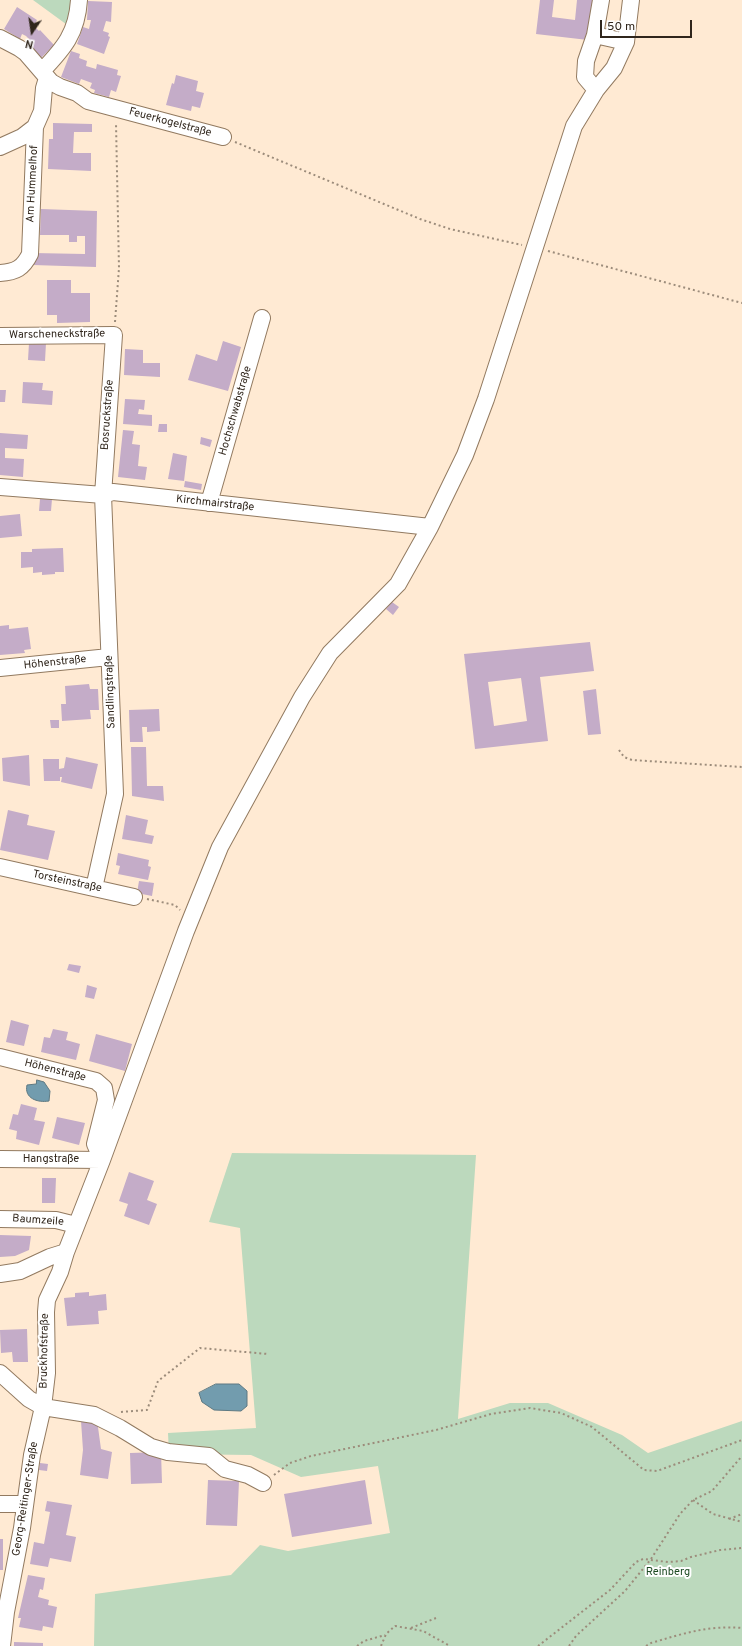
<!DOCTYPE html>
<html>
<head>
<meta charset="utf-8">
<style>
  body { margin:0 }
  #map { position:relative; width:742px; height:1646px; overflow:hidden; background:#ffead3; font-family:Overpass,sans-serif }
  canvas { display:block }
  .north { position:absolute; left:12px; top:12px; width:40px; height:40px; -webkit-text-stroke:3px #fff; paint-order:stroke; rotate:193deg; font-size:11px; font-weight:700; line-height:16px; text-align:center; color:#30261c }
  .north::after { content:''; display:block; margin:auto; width:14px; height:18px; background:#30261c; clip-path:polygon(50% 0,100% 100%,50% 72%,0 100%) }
  .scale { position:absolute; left:600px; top:20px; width:92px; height:18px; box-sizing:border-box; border:2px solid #30261c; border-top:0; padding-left:5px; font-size:12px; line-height:14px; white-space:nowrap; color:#30261c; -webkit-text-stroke:3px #fff; paint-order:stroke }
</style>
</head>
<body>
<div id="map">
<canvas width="742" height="1646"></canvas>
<div class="north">N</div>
<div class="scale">50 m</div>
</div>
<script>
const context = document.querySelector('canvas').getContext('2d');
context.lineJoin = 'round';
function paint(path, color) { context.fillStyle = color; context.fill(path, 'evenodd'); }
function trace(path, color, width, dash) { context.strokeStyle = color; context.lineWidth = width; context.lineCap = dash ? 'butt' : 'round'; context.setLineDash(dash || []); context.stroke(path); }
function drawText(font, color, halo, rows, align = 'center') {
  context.font = font + ' Overpass,sans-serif'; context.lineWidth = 4; context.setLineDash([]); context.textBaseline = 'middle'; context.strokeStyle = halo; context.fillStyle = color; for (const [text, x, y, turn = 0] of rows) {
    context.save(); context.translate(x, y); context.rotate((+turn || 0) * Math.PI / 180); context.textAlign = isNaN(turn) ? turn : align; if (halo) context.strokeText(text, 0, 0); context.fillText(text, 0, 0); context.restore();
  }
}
paint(new Path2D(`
  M 33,0 L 76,0 L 70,27 Z
  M 232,1153 L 476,1155 L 458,1419 L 510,1403 L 548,1403 L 622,1435 L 648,1453 L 742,1421 L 742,1646 L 94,1646 L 95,1594 L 231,1575 L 260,1545 L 288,1551 L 390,1533 L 378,1466 L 301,1477 L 251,1455 L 169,1454 L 168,1433 L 256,1428 L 240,1228 L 209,1222 Z`), '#bcd9bd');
const water = new Path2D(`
  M 37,1080 L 44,1082 L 50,1091 L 49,1101 C 37,1103 24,1098 27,1085 L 36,1084 Z
  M 216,1384 L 239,1384 L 247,1391 L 247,1406 L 241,1411 L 214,1410 L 202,1402 L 199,1393 Z`);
paint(water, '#729cae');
trace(water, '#5e7982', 1);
paint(new Path2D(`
  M 540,0 L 554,0 L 552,17 L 575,20 L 577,0 L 593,0 L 588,40 L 536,34 Z
  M 88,1 L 112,2 L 111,22 L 106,21 L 103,31 L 109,33 L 108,36 L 110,37 L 104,54 L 77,44 L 83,27 L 89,29 L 91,20 L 87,20 Z
  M 17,7 L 37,20 L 34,26 L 39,31 L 40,30 L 54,45 L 41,58 L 26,43 L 30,40 L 26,36 L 22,34 L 20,39 L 4,29 Z
  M 71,51 L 80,54 L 79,58 L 87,61 L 86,66 L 96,69 L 97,64 L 118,70 L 117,75 L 121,76 L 116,92 L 111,90 L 109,97 L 94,93 L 95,90 L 90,88 L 92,83 L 81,79 L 79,84 L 61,77 Z
  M 176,75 L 198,81 L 196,91 L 204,93 L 200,108 L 192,106 L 191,111 L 166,105 L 172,83 L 174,84 Z
  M 53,123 L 92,124 L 92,132 L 74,132 L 73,153 L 91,153 L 91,171 L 48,169 L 49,139 L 53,139 Z
  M 41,209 L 97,211 L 96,267 L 33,265 L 33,253 L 85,254 L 85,236 L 77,236 L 77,242 L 69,242 L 69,235 L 40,235 Z
  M 47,280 L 71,280 L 71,293 L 90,293 L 90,322 L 57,323 L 57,315 L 47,315 Z
  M 223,341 L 241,347 L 228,391 L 188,380 L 196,354 L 217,361 Z
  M 29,343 L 46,343 L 45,361 L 28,360 Z
  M 125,349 L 143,350 L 143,363 L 160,363 L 160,377 L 124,375 Z
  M 23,382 L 43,383 L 42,390 L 53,391 L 52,405 L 22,403 Z
  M 0,390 L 6,390 L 5,402 L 0,402 Z
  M 125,399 L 145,400 L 144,410 L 139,409 L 138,414 L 152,415 L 152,426 L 123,424 Z
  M 159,424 L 167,424 L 167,432 L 158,432 Z
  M 123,430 L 134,431 L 132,444 L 140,445 L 138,466 L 147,467 L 145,480 L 118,477 Z
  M 0,433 L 28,435 L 27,449 L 5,448 L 5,458 L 24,459 L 23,477 L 0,475 Z
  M 201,437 L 212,440 L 210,447 L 200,444 Z
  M 173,453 L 187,456 L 184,481 L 168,479 Z
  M 185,481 L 202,484 L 201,490 L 184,487 Z
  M 40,499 L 52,499 L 51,511 L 39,511 Z
  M 20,514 L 22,536 L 0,538 L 0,516 Z
  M 63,548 L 64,572 L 55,572 L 55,574 L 42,575 L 42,572 L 33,573 L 33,567 L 21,568 L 21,552 L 32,552 L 32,549 Z
  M 392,602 L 399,607 L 393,615 L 386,609 Z
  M 9,625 L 9,629 L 28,627 L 31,649 L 24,650 L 25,653 L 0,655 L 0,626 Z
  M 590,642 L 594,671 L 540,677 L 548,741 L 475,749 L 464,654 ZM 521,678 L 527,721 L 494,726 L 488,682 Z
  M 89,684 L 90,689 L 98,689 L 99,710 L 90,710 L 91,719 L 62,721 L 61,704 L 66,704 L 65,686 Z
  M 596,689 L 601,734 L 588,735 L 583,691 Z
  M 159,709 L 160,731 L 147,732 L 147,727 L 142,727 L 143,742 L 130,742 L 129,710 Z
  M 50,720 L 59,720 L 59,728 L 51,728 Z
  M 131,747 L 146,747 L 147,786 L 163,786 L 164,801 L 132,796 Z
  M 29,755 L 30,786 L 3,781 L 2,758 Z
  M 66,757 L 98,764 L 92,789 L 61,782 L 62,777 L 60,777 L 60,781 L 44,781 L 43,759 L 59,759 L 59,769 L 64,768 Z
  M 8,810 L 29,815 L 27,825 L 55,831 L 48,860 L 0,850 Z
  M 126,815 L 148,820 L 145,834 L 154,836 L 152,844 L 122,839 Z
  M 118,853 L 149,860 L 148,866 L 151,867 L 148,880 L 118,874 L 120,866 L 116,865 Z
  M 139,881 L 154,883 L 152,896 L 137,893 Z
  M 69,964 L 81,966 L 79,973 L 67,970 Z
  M 87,985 L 97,988 L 94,999 L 85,997 Z
  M 11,1020 L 29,1025 L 24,1046 L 6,1042 Z
  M 53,1029 L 68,1032 L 66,1040 L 80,1044 L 76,1060 L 41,1052 L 44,1037 L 50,1038 Z
  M 96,1034 L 132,1044 L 125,1071 L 89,1061 Z
  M 21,1104 L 37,1108 L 34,1120 L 45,1122 L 39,1145 L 16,1139 L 17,1131 L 9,1129 L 13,1114 L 18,1115 Z
  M 57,1117 L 85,1123 L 79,1145 L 52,1138 Z
  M 129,1172 L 154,1181 L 147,1200 L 157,1204 L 149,1225 L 124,1216 L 128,1204 L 119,1201 Z
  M 42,1178 L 56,1178 L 55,1203 L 42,1203 Z
  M 0,1235 L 31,1236 L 29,1250 L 15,1256 L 0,1257 Z
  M 89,1292 L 89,1296 L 106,1294 L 107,1310 L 98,1311 L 99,1324 L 67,1326 L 64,1298 L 75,1297 L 75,1293 Z
  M 27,1329 L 28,1362 L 13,1362 L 12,1352 L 1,1353 L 0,1330 Z
  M 97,1420 L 101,1449 L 112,1452 L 108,1479 L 80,1475 L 83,1450 L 81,1421 Z
  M 161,1452 L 162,1483 L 131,1484 L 130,1453 Z
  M 40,1463 L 48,1464 L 47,1471 L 39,1470 Z
  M 208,1480 L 239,1481 L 237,1526 L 206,1525 Z
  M 365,1480 L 372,1524 L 292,1537 L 284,1494 Z
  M 47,1501 L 72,1505 L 66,1535 L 76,1537 L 71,1562 L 50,1558 L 48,1567 L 30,1564 L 34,1542 L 44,1544 L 50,1512 L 45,1511 Z
  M 0,1539 L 3,1539 L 3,1570 L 0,1570 Z
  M 28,1575 L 45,1578 L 43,1590 L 40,1589 L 38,1597 L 49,1600 L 48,1605 L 57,1607 L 53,1628 L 43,1626 L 42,1631 L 19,1627 L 21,1618 L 18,1618 Z
  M 14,1642 L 43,1643 L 43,1646 L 14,1646 Z`), '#c4acc8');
const minor = new Path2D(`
  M 595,35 L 626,42
  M 0,38 L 19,48 L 26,53 L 51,82 L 60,87 L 77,93 L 88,101 L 223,137
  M 42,71 C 64,48 77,33 79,0
  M 596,90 L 585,77 L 586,61 L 595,35 L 601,0
  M 0,147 L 22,137 L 35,127
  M 0,273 C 16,272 23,268 30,254 L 35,127 L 42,111 L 44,88 L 47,78
  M 0,336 L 114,335 L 103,495 L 115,794 L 94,888
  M 0,487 L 103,495 L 113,492 L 430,527
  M 209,503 L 262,318
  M 0,668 L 109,657
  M 0,867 L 134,897
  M 0,1057 L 96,1081 L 104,1088 L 106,1100 L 95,1144 L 102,1160
  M 0,1159 L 102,1160
  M 0,1219 L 56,1220 L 76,1225
  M 0,1274 L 20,1271 L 50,1257 L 66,1252
  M 0,1373 L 29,1399 L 43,1407 L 32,1455 L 22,1528 L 6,1612 L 2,1646
  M 263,1483 L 248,1475 L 225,1469 L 209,1456 L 168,1452 L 151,1447 L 120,1428 L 94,1415 L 43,1407 L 47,1373 L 46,1312 L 47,1300 L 60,1272 L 66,1252 L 102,1160 L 186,931 L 220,847 L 302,697 L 330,653 L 398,584 L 430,527 L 465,455 L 486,399 L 574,126 L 596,90 L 614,68 L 626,42 L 631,0
  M 0,1504 L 25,1504`);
trace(minor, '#927a60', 18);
trace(new Path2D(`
  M 235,142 L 420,219 L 450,229 L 522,245
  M 548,251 L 742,303
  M 115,322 L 119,268 L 116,123
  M 619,750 L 624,757 L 632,760 L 742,767
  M 147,899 L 175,905 L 180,910
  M 121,1412 L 147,1410 L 158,1381 L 200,1348 L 268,1354
  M 274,1475 L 290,1463 L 311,1456 L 436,1430 L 491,1414 L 530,1408 L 561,1413 L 592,1427 L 644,1470 L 657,1471 L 742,1440
  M 693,1500 L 713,1514 L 742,1522
  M 729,1519 L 742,1514
  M 411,1628 L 436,1618
  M 357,1646 L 364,1641 L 385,1635
  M 381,1646 L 386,1634 L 395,1626 L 423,1631 L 450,1646
  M 538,1646 L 610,1590 L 636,1562 L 643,1559 L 668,1562 L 681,1561 L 691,1557 L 720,1550 L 742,1548
  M 569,1646 L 576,1636 L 625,1591 L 651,1559 L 680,1514 L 693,1500 L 712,1491 L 742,1456
  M 646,1646 L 651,1643 C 682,1634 708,1625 742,1628`), '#9c8c7b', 2, [2, 3]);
trace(minor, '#fff', 16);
drawText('11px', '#30261c', '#fff', [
  ["Feuerkogelstraße",170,123,15],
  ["Am Hummelhof",33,184,-87],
  ["Warscheneckstraße",57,335,-1],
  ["Hochschwabstraße",236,411,-74],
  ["Bosruckstraße",108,415,-86],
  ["Kirchmairstraße",215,504,6],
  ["Höhenstraße",55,663,-6],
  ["Sandlingstraße",111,692,-92],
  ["Torsteinstraße",67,882,12],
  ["Höhenstraße",55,1071,14],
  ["Hangstraße",51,1160],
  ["Baumzeile",38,1221,4],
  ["Bruckhofstraße",45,1351,-89],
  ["Georg-Reitinger-Straße",26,1499,-81]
]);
drawText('11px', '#1d4b23', '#fff', [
  ["Reinberg",668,1573]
]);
</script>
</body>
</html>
